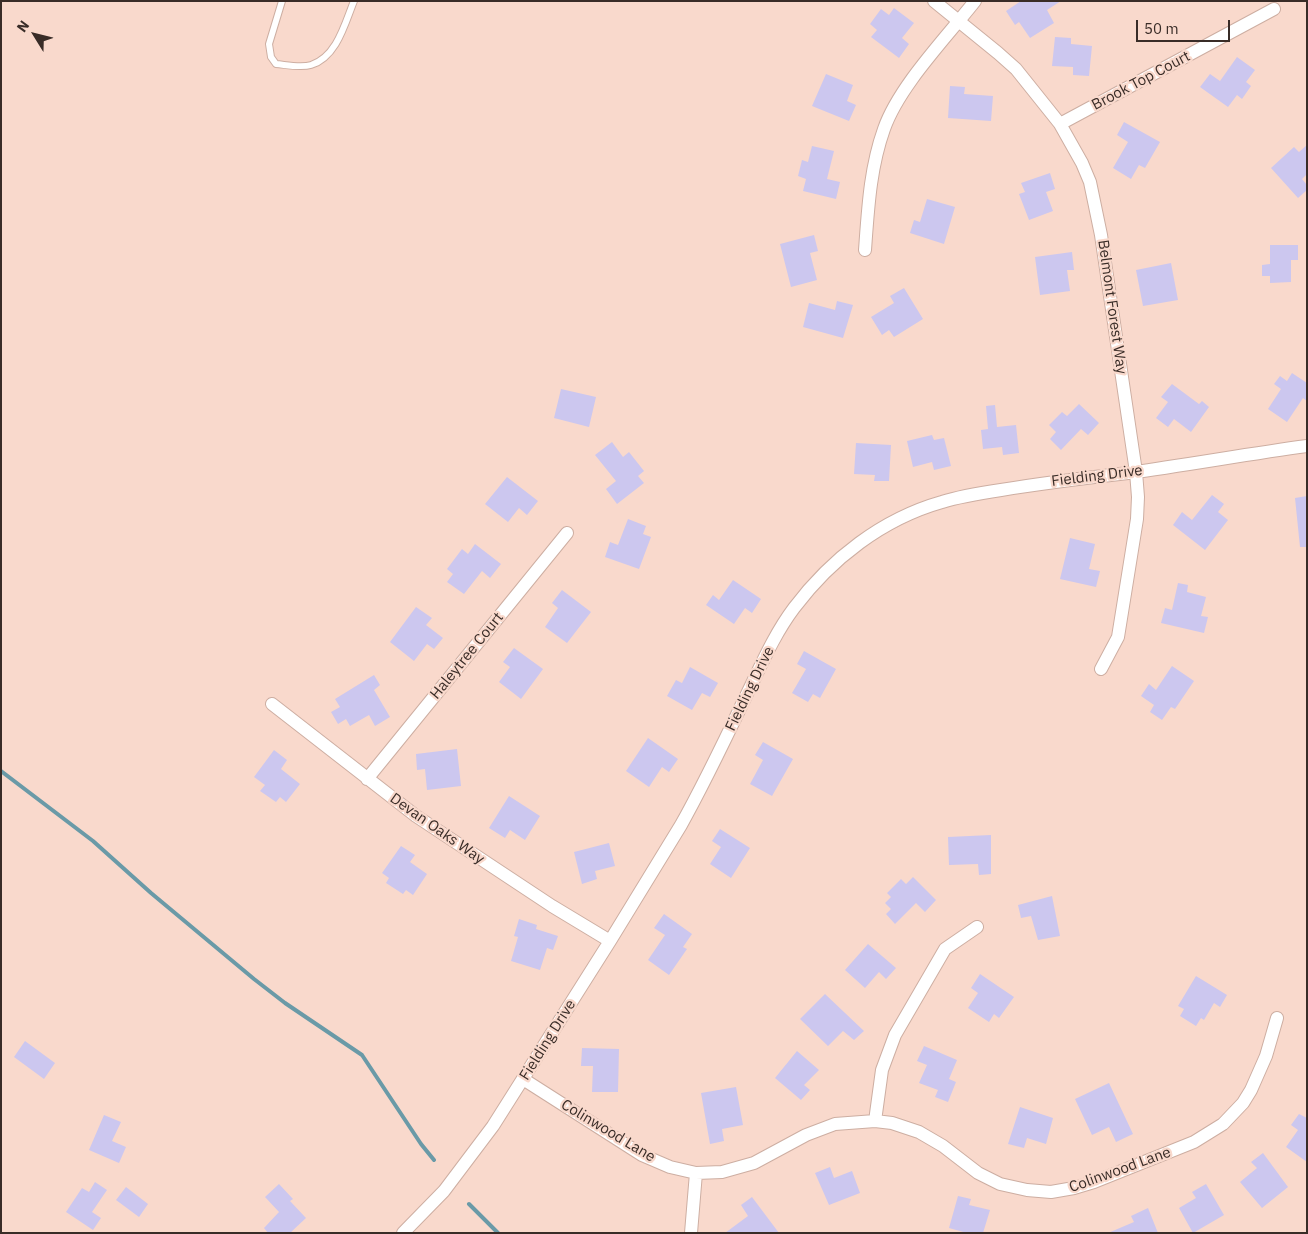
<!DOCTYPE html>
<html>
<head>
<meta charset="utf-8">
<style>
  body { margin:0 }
  #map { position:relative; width:1308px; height:1234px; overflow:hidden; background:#f9d9cc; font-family:"IBM Plex Sans",sans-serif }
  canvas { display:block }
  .frame { position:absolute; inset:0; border:2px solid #392c27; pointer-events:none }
  .north { position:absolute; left:10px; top:10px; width:50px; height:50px; -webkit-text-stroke:4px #f9d9cc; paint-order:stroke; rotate:306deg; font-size:14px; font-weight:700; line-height:20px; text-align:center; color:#392c27 }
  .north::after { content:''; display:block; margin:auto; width:18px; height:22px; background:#392c27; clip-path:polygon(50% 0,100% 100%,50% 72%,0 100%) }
  .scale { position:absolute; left:1136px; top:20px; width:94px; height:22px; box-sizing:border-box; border:2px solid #392c27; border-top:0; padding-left:6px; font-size:15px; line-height:18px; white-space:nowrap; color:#392c27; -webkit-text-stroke:4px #f9d9cc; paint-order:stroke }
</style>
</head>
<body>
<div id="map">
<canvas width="1308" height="1234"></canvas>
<div class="frame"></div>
<div class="north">N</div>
<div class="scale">50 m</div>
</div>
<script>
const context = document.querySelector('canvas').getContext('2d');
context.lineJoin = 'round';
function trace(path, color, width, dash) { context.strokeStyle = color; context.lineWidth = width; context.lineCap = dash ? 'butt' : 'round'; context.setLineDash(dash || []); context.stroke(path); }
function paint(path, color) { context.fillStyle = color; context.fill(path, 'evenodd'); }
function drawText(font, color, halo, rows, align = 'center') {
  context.font = font + ' "IBM Plex Sans",sans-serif'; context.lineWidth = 4.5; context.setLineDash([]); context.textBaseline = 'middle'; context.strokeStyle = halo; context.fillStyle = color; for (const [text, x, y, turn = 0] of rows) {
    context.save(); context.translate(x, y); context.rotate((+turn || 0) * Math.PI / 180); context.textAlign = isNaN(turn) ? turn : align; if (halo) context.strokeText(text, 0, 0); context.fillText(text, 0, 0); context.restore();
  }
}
trace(new Path2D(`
  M 1,771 L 93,841 L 151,893 L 254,979 L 285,1003 L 362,1055 L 421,1144 L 434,1160
  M 469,1204 L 498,1233`), '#6a9aa7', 4);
paint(new Path2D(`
  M 1021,1 L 1061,1 L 1047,10 L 1054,23 L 1030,38 L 1019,22 L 1015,25 L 1006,11 Z
  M 894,8 L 914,23 L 902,38 L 909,44 L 899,58 L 871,37 L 877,30 L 870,24 L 881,9 L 889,15 Z
  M 1055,37 L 1071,38 L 1071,44 L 1092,46 L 1089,76 L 1073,75 L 1073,67 L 1052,66 Z
  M 1237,57 L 1255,70 L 1246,82 L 1251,86 L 1242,99 L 1237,95 L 1228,107 L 1200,87 L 1210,74 L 1220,81 Z
  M 826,74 L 853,85 L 847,101 L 856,105 L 849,121 L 812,106 Z
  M 950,86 L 965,87 L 964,94 L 993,96 L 991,121 L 948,118 Z
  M 1124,122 L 1160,142 L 1145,168 L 1139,165 L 1131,179 L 1113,168 L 1128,142 L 1117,135 Z
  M 1307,145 L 1307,174 L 1302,179 L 1307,185 L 1307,190 L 1298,198 L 1271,168 L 1294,147 L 1299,152 Z
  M 812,146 L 834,151 L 827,179 L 840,182 L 836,199 L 803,191 L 806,179 L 798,176 L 802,160 L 808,162 Z
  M 1050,173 L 1055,189 L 1046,192 L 1053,211 L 1029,220 L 1019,194 L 1025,192 L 1021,183 Z
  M 927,199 L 955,207 L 944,244 L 910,233 L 914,220 L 920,222 Z
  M 814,235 L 818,251 L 810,253 L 817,280 L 791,287 L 780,244 Z
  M 1270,245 L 1298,245 L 1298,260 L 1291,260 L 1291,282 L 1270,283 L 1270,276 L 1262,276 L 1262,265 L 1270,264 Z
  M 1072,252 L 1074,270 L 1067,270 L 1070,291 L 1040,295 L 1035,257 Z
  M 1171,263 L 1178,300 L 1143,306 L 1136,270 Z
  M 904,288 L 923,319 L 894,337 L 889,330 L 882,335 L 871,317 L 894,303 L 890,296 Z
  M 837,301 L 853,305 L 843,338 L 803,327 L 809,303 L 835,310 Z
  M 1292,373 L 1307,383 L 1307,401 L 1303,398 L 1287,422 L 1268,409 L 1281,389 L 1274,384 L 1280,376 L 1287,381 Z
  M 1172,384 L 1199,404 L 1202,401 L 1209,407 L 1191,432 L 1174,419 L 1168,427 L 1156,418 L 1168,402 L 1161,397 Z
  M 561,389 L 596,397 L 589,427 L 554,418 Z
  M 1079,404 L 1099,423 L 1088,435 L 1081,429 L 1061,450 L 1050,439 L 1056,432 L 1049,425 L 1062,412 L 1067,416 Z
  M 995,405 L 997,427 L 1016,425 L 1019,453 L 1003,455 L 1002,447 L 983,449 L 981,430 L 988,429 L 986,406 Z
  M 932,435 L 934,440 L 944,438 L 951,466 L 934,470 L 932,462 L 913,467 L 907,441 Z
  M 612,442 L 623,457 L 629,452 L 644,471 L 638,476 L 644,483 L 617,504 L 606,489 L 616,481 L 595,455 Z
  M 856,443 L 891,445 L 889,481 L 874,481 L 875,475 L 854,474 Z
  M 507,477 L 538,501 L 527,515 L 519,508 L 508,522 L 485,504 Z
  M 1212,495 L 1224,504 L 1218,512 L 1228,520 L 1205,550 L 1173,525 L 1182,512 L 1192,520 Z
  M 1307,496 L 1307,547 L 1300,547 L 1295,498 Z
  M 628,519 L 646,526 L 643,534 L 651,537 L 639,569 L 605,557 L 610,542 L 618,545 Z
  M 1070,538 L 1095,544 L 1089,569 L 1100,571 L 1096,587 L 1060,579 Z
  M 475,544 L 501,564 L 490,578 L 482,571 L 464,594 L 447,582 L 453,574 L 447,569 L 462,549 L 468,554 Z
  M 733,580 L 761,599 L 752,613 L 745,608 L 734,624 L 706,605 L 713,595 L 719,600 Z
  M 1178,583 L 1188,585 L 1187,592 L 1206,597 L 1201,616 L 1208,617 L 1204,633 L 1161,623 L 1165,608 L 1172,610 Z
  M 562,590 L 591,612 L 567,643 L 545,627 L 558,608 L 552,603 Z
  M 416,607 L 432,618 L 426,625 L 443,638 L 434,649 L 427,644 L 414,661 L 390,642 Z
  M 514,648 L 543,669 L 521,699 L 499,682 L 510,667 L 503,662 Z
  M 804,651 L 836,669 L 820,698 L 813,694 L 808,702 L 792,693 L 806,669 L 797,664 Z
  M 1172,666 L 1194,681 L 1175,709 L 1171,707 L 1162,720 L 1150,712 L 1154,705 L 1141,696 L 1149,684 L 1156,690 Z
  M 690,667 L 718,683 L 710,697 L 702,693 L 692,710 L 667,696 L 676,680 L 682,683 Z
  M 374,675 L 380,685 L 374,690 L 390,717 L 375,726 L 369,715 L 350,726 L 346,719 L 338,724 L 331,712 L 340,707 L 335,699 Z
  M 648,738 L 678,759 L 669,772 L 662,767 L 649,787 L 626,771 Z
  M 763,742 L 793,759 L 772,796 L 750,784 L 763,760 L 755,755 Z
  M 457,749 L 461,786 L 427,790 L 425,769 L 417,770 L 416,754 Z
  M 274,750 L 287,760 L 281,769 L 300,784 L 286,802 L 280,797 L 276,802 L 260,791 L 265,785 L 254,777 Z
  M 509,796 L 540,816 L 525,840 L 510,830 L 505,838 L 489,828 Z
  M 720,829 L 750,848 L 731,878 L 710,864 L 721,847 L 712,841 Z
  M 991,835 L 991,874 L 979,875 L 978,864 L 949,865 L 948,837 Z
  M 609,843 L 615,866 L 595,871 L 597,879 L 582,884 L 574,852 Z
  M 401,846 L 415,855 L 410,862 L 427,874 L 413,895 L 406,890 L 403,894 L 386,883 L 389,878 L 382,873 Z
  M 913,877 L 936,900 L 925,912 L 916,903 L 895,924 L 886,914 L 891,909 L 885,903 L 891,897 L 887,893 L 901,879 L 906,884 Z
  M 1052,896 L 1060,936 L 1038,940 L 1031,916 L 1021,918 L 1018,905 Z
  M 664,914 L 692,934 L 683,947 L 687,949 L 669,975 L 648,960 L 665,935 L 654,928 Z
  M 519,919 L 537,925 L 536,929 L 558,936 L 553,950 L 547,948 L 540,970 L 511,961 L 518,937 L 514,936 Z
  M 868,944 L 896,968 L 886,979 L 879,972 L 865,988 L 845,970 Z
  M 980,974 L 1014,997 L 999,1018 L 994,1014 L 989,1022 L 968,1008 L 978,993 L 971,988 Z
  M 1196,976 L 1227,995 L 1220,1007 L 1214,1003 L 1204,1020 L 1201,1018 L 1196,1026 L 1180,1016 L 1184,1009 L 1178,1006 Z
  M 825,994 L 864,1031 L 854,1040 L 843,1031 L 828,1046 L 800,1019 Z
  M 25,1041 L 55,1063 L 44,1079 L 14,1057 Z
  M 924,1046 L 957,1060 L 949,1079 L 956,1082 L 948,1102 L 935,1097 L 938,1090 L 919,1083 L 927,1065 L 917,1061 Z
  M 582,1048 L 619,1049 L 618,1092 L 592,1092 L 593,1066 L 581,1066 Z
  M 797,1051 L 819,1070 L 804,1085 L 810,1090 L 801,1100 L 775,1078 Z
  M 1109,1083 L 1133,1134 L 1116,1142 L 1109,1127 L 1092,1135 L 1075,1099 Z
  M 736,1087 L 743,1125 L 722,1129 L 724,1141 L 710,1144 L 701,1093 Z
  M 1020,1107 L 1053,1118 L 1046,1144 L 1027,1138 L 1024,1148 L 1008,1144 Z
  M 1299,1114 L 1307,1118 L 1307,1162 L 1286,1147 L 1298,1130 L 1291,1125 Z
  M 104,1115 L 121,1122 L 112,1141 L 126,1147 L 119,1163 L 89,1150 Z
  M 1263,1153 L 1288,1187 L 1262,1208 L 1240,1182 L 1257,1168 L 1251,1162 Z
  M 830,1167 L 834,1178 L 852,1171 L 860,1193 L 829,1205 L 815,1173 Z
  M 95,1182 L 107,1190 L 92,1212 L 101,1218 L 93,1230 L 66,1212 L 82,1188 L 89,1192 Z
  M 279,1184 L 293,1199 L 290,1201 L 306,1218 L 290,1233 L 268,1233 L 264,1228 L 279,1212 L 265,1197 Z
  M 1206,1184 L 1224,1215 L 1193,1233 L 1179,1208 L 1196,1198 L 1192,1192 Z
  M 126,1187 L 148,1204 L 139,1217 L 116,1200 Z
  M 958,1196 L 971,1199 L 969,1205 L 990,1210 L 983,1233 L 967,1233 L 949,1228 Z
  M 752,1197 L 779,1233 L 725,1233 L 748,1216 L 741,1205 Z
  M 1148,1208 L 1158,1233 L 1108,1233 L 1134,1222 L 1131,1216 Z`), '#ccc7ef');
const service = new Path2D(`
  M 282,1 L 269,44 L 271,57 L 276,64 C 287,65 301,68 311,65 C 337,57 345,23 354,1`);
const minor = new Path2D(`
  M 934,1 L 998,53 L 1016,69 L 1060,124 L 1082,163 L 1090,182 L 1101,235 L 1136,472 L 1138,497 L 1137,519 L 1118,637 L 1101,669
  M 1060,124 L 1274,9
  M 865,250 C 868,209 870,168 884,129 C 899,86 946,38 975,1
  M 272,704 L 416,816 L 552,906 L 610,941
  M 367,779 L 567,533
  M 523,1079 L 642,1155 L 670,1167 L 696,1173 L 722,1172 L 754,1163 L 806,1135 L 835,1124 L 875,1121 L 892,1123 L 919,1132 L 943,1146 L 978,1173 L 1000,1184 L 1027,1190 L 1051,1192 L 1074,1188 L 1094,1182 L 1194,1142 L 1223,1124 L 1243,1103 L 1251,1090 L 1266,1056 L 1277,1018
  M 875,1121 L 882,1070 L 895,1035 L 945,949 L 977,927
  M 403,1233 L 444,1191 L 493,1126 L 610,941 L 681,825 C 704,784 724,742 744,700 C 760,668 773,636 794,608 C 831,559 882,519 942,502 C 961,496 981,493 1001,490 C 1043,483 1085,478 1128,473 C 1188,465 1247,454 1307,446
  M 691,1233 L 696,1173`);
trace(service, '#cdaea2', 8);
trace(minor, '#cdaea2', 14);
trace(service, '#fff', 6);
trace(minor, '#fff', 12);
drawText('15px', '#392c27', '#f9d9cc', [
  ["Brook Top Court",1141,81,-28],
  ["Belmont Forest Way",1112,307,82],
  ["Fielding Drive",1097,476,-7],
  ["Haleytree Court",467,656,-51],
  ["Fielding Drive",750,689,-64],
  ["Devan Oaks Way",437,829,35],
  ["Fielding Drive",548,1040,-58],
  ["Colinwood Lane",608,1131,31],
  ["Colinwood Lane",1120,1170,-20]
]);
</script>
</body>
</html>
